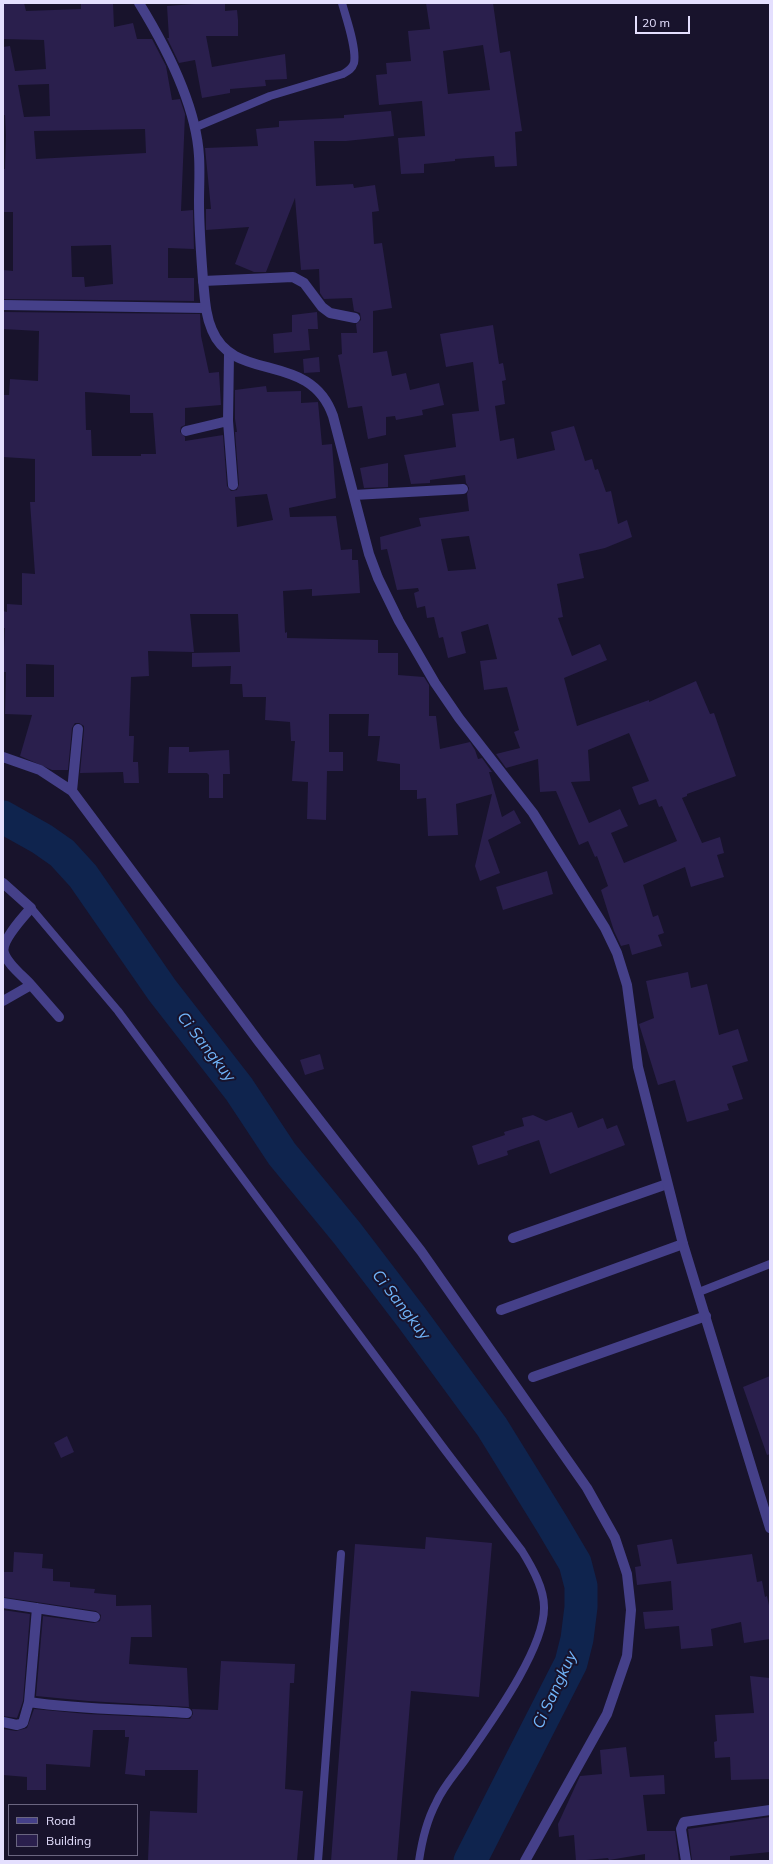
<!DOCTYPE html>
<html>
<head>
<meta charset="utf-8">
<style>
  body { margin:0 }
  #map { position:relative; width:773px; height:1864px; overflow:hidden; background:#18132c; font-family:Mulish,sans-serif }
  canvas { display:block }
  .frame { position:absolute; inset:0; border:4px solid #e4dffe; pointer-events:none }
  .legend { position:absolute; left:8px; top:1804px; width:130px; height:52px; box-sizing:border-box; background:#18132c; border:1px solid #6a6580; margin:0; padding:5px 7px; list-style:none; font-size:12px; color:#e4dffe }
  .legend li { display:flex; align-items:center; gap:8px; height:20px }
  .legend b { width:20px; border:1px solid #6a6580 }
  .scale { position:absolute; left:635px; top:16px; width:55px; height:18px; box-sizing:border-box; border:2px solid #e4dffe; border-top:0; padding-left:5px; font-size:12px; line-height:14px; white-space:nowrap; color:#e4dffe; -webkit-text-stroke:3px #18132c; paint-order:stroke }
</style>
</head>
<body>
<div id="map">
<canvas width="773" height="1864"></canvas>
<div class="frame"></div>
<ul class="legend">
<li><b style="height:5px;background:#454089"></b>Road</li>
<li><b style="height:11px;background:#2a1f4d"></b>Building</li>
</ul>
<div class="scale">20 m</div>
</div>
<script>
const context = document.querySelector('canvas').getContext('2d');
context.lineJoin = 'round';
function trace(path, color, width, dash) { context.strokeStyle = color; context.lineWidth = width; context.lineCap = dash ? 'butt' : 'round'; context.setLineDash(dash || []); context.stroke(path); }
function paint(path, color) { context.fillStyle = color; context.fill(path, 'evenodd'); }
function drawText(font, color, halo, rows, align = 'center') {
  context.font = font + ' Mulish,sans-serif'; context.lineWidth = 4; context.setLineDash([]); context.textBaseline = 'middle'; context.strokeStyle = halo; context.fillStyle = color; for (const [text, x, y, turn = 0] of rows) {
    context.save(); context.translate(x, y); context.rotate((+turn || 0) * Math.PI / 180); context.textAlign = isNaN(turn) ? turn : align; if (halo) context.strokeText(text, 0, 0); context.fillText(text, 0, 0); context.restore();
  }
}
trace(new Path2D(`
  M 3,817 L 42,839 L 62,853 L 83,876 L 162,990 L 239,1089 L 282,1154 L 347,1233 L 412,1318 L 492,1427 L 552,1524 L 575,1563 L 581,1586 L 581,1607 L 577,1639 L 571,1663 L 470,1861`), '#0f244e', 33);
paint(new Path2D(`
  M 3,3 L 24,3 L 26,11 L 81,9 L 81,3 L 113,3 L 114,27 L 133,23 L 137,39 L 152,39 L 166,66 L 172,100 L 180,99 L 185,114 L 181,211 L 193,210 L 194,249 L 168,248 L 168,278 L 194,278 L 194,301 L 3,299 L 3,270 L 13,271 L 13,212 L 3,212 L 3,169 L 5,169 L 6,135 L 5,115 L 3,115 L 3,47 L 10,46 L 15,71 L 46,69 L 44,40 L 3,39 ZM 49,84 L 50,116 L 24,117 L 18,85 ZM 145,129 L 146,153 L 36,159 L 34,131 ZM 111,245 L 113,284 L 85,287 L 84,277 L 72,277 L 71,246 Z
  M 208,3 L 225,3 L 225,11 L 237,10 L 238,20 L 238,36 L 206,36 L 212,67 L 285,54 L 287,79 L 265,80 L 266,86 L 230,89 L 230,93 L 202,98 L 195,60 L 179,63 L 167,38 L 169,38 L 167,6 Z
  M 426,3 L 493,3 L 500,53 L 510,51 L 522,131 L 515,132 L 517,166 L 495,167 L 494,156 L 455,159 L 455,161 L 424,164 L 424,173 L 401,174 L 398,138 L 425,136 L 422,101 L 379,105 L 376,75 L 387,74 L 386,63 L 411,61 L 408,31 L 430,29 ZM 483,45 L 490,90 L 448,94 L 443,51 Z
  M 391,111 L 394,136 L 346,141 L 314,141 L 316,186 L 353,184 L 354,188 L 375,185 L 379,211 L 372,212 L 374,244 L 382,243 L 392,308 L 373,311 L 373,353 L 387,351 L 392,376 L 406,373 L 410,390 L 439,383 L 444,405 L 422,410 L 423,415 L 396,420 L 395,416 L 386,417 L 386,435 L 368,439 L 362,406 L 348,408 L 338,355 L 342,354 L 341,333 L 357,333 L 356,324 L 361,320 L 360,313 L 354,311 L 352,298 L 324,299 L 320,293 L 319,269 L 301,270 L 295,198 L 266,272 L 254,272 L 235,264 L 249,227 L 206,230 L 206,209 L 211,209 L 205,148 L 258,146 L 256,129 L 279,127 L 279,121 L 344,118 L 344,115 Z
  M 3,312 L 200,314 L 201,336 L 209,373 L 219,372 L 221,405 L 185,408 L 185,425 L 181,427 L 180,432 L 185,437 L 185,441 L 223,435 L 227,486 L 231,491 L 237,490 L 239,484 L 235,432 L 237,432 L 235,419 L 235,390 L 266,386 L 267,392 L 301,391 L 301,403 L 318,402 L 322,445 L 332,444 L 336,498 L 289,508 L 290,517 L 336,516 L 341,550 L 352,549 L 352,560 L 358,560 L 360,593 L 312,596 L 312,589 L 283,591 L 285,633 L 287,632 L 287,638 L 378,640 L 378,653 L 398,653 L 398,675 L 424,677 L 429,685 L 429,716 L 436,716 L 440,749 L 470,742 L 475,750 L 478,759 L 482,758 L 492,772 L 489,772 L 502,817 L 514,810 L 521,823 L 488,840 L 500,873 L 480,881 L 475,866 L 492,794 L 456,804 L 458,835 L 428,836 L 426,798 L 417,799 L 417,790 L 400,790 L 400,764 L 377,761 L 380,736 L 368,736 L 369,714 L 329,714 L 329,752 L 343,752 L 343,771 L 327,771 L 326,820 L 307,819 L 308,782 L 292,781 L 295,741 L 291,741 L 290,722 L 265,720 L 266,697 L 243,697 L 242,684 L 230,684 L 231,666 L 192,667 L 192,653 L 240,652 L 238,614 L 190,614 L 194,652 L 148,651 L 149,676 L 131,677 L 129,736 L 134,736 L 133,762 L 138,762 L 139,783 L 124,783 L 123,772 L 80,773 L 84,730 L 84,726 L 79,723 L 75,723 L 72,728 L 68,770 L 52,770 L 20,756 L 32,715 L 5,714 L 6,672 L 3,672 L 5,628 L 3,628 L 3,611 L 7,612 L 7,604 L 22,605 L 22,573 L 35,574 L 30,502 L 35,502 L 35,459 L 3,457 L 3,395 L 9,395 L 10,379 L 38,381 L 39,331 L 3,329 ZM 85,392 L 130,395 L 130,413 L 153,413 L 156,454 L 141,454 L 141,456 L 92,456 L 91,430 L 86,430 ZM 267,494 L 273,520 L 237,527 L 235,497 ZM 26,664 L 54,665 L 54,697 L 26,697 Z
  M 317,312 L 318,329 L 308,329 L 310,350 L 274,353 L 273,334 L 292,332 L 292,315 Z
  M 493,325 L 499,364 L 503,363 L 506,380 L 502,381 L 505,404 L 495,406 L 500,441 L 514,438 L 517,459 L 555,450 L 551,432 L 574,426 L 585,461 L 592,459 L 595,470 L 598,469 L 606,492 L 611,491 L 618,524 L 627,520 L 632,537 L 605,548 L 579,554 L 584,578 L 557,584 L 563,617 L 558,618 L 572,656 L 600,644 L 607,660 L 564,678 L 577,726 L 649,700 L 649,702 L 696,681 L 710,714 L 714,713 L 736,776 L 687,794 L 687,796 L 682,798 L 702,843 L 720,837 L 724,853 L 717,855 L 724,877 L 691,887 L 685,867 L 643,885 L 653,917 L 658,915 L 664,933 L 658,935 L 662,946 L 632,955 L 629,944 L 621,946 L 614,931 L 601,890 L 608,886 L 597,856 L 595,857 L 588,841 L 579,845 L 556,791 L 540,792 L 538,759 L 506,768 L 496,754 L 520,748 L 514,732 L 519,730 L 507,687 L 484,690 L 480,661 L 497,659 L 488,624 L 461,632 L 466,653 L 448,658 L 443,637 L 439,638 L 434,617 L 427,618 L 425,606 L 417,608 L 414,593 L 419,591 L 418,588 L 397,590 L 387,549 L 381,550 L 380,537 L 421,526 L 419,518 L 469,511 L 467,494 L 469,488 L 466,483 L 465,475 L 430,480 L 430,483 L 411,484 L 404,455 L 456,447 L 452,414 L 479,411 L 473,362 L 446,367 L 440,334 ZM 469,536 L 476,569 L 448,571 L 441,539 ZM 629,733 L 649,781 L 632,787 L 639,805 L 656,799 L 659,807 L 662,806 L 677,841 L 624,863 L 611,833 L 628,826 L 620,809 L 589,823 L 571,782 L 590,781 L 588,750 Z
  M 319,357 L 320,372 L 304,373 L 303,359 Z
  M 388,463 L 388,487 L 364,488 L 360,468 Z
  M 169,747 L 189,747 L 189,752 L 229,750 L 230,774 L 223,774 L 223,798 L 209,798 L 209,775 L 207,773 L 168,773 Z
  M 547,871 L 553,894 L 503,910 L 496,887 Z
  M 688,972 L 691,988 L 707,984 L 719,1035 L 738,1029 L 748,1061 L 732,1066 L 743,1099 L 727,1104 L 729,1110 L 687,1122 L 675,1080 L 658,1085 L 639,1024 L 654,1018 L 646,981 Z
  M 320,1054 L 324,1069 L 305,1075 L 300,1060 Z
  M 572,1112 L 578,1128 L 603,1118 L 607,1129 L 617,1125 L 625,1145 L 550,1174 L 539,1140 L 507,1151 L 508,1155 L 478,1165 L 472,1146 L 505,1135 L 504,1132 L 524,1126 L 522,1118 L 533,1115 L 546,1121 Z
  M 770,1376 L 770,1454 L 767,1455 L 743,1387 Z
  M 67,1436 L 74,1452 L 61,1458 L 54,1443 Z
  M 426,1537 L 492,1543 L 479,1697 L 411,1691 L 397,1861 L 331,1861 L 355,1544 L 425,1549 Z
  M 672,1539 L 677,1564 L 752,1554 L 757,1582 L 762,1581 L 765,1597 L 767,1596 L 770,1610 L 770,1639 L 744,1643 L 741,1622 L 711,1629 L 713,1646 L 681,1649 L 679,1626 L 645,1629 L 643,1612 L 673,1610 L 671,1581 L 637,1585 L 635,1567 L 641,1566 L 637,1545 Z
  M 14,1552 L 43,1554 L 42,1568 L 53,1569 L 53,1581 L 70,1582 L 70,1587 L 95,1589 L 94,1593 L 116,1595 L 116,1606 L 151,1605 L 152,1637 L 131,1637 L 129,1664 L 187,1668 L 189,1707 L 88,1701 L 36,1696 L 43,1616 L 94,1623 L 100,1621 L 101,1615 L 96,1611 L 3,1597 L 3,1572 L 13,1572 Z
  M 3,1610 L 30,1614 L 23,1701 L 17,1718 L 3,1716 Z
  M 221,1661 L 295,1664 L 294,1683 L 290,1683 L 285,1789 L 303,1791 L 297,1861 L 148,1861 L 150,1811 L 197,1813 L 198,1770 L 145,1770 L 145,1776 L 125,1774 L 129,1737 L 125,1737 L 125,1730 L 93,1730 L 90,1767 L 46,1764 L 46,1790 L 27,1790 L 27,1777 L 3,1775 L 3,1729 L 16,1731 L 27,1728 L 34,1709 L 87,1714 L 190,1719 L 193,1714 L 192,1709 L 218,1710 Z
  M 750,1676 L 770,1678 L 770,1779 L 731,1780 L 730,1757 L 715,1758 L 714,1742 L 717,1741 L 715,1715 L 754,1713 Z
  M 626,1747 L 630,1777 L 664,1775 L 665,1794 L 643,1795 L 647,1831 L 675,1831 L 679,1861 L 645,1860 L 645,1854 L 609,1860 L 608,1858 L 576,1861 L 574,1835 L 559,1837 L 558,1824 L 580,1776 L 602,1774 L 600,1750 Z
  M 770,1817 L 770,1852 L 730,1856 L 730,1861 L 692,1861 L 688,1829 Z`), '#2a1f4d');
trace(new Path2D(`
  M 196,127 L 270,96 L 343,74 C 348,71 352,69 354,63 C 357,48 346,18 342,3
  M 31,908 L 118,1011 L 445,1450 L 522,1551 C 532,1567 544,1588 544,1607 C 545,1649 489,1725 465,1760 C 455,1774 443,1787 436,1803 C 426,1822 422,1840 419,1861
  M 699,1292 L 770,1264
  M 318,1861 L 341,1554`), '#454089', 8);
trace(new Path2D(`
  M 203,281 L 293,277 L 304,283 L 322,307 L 330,313 L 355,318
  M 3,305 L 205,308
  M 228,421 L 233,485
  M 186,431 L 228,421 L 229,354
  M 354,495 L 463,489
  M 3,757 L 40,770 L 72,791 L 259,1042 L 421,1251 L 587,1488 L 615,1538 L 627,1574 L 631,1610 L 627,1656 L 607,1714 L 525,1861
  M 72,791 L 78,729
  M 3,883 L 31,908 C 23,917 0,942 4,953 C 8,965 23,976 31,985 L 3,1001
  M 31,985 L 59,1017
  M 513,1238 L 667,1184
  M 501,1310 L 683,1244
  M 533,1377 L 706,1316
  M 3,1603 L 95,1617
  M 29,1702 L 37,1608
  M 3,1722 L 17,1725 L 23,1723 L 29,1702 C 81,1710 134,1709 187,1713
  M 686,1861 L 681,1829 L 684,1822 L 770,1810`), '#454089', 10);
trace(new Path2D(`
  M 139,3 C 166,47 196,104 199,156 C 200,171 199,187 199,202 C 199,228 201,254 203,280 C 205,298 205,314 212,330 C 234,384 310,350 333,416 L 369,554 L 378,578 L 399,621 L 435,683 L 459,718 L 533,813 L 605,928 L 617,953 L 627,985 L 638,1067 L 683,1244 L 770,1528`), '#454089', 10);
drawText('italic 16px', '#71b5fa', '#18132c', [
  ["Ci Sangkuy",206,1047,52],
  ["Ci Sangkuy",401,1305,52],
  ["Ci Sangkuy",555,1690,-65]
]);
</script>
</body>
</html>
